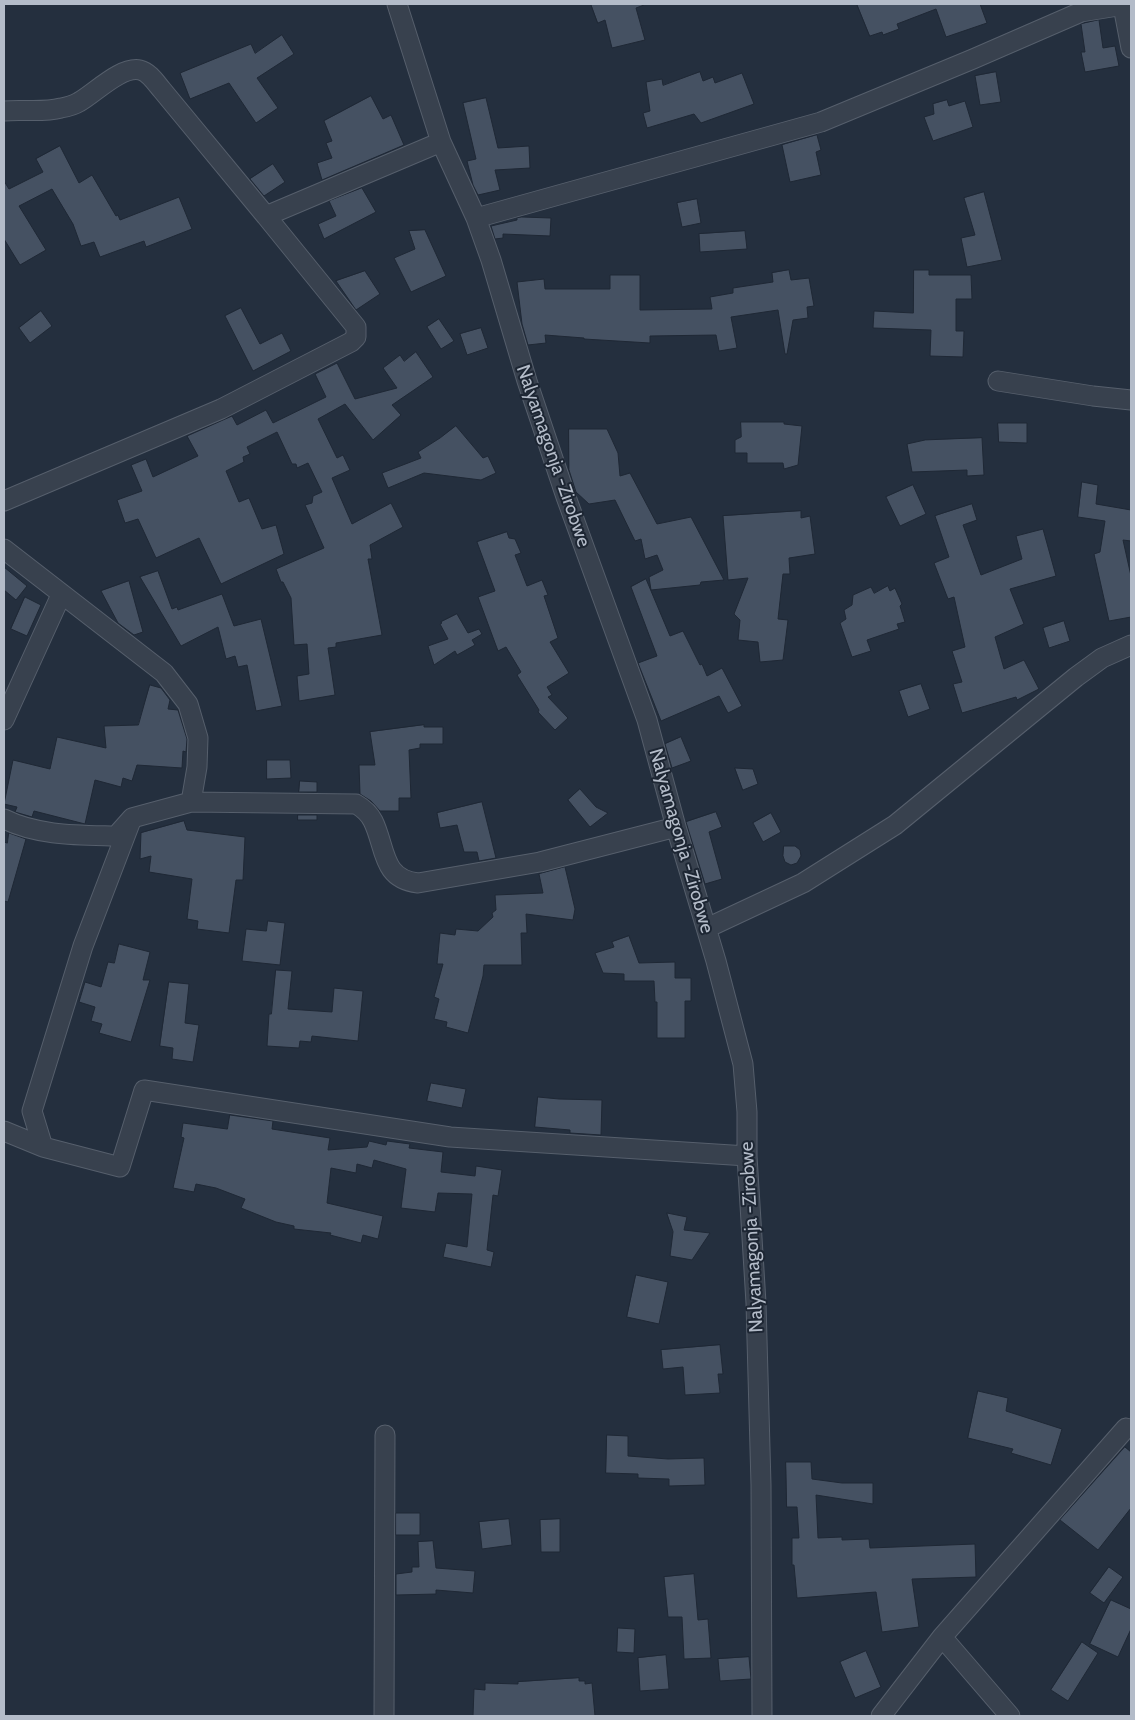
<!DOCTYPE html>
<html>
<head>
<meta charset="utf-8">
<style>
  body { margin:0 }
  #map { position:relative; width:1135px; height:1720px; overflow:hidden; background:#242f3e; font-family:Cabin,sans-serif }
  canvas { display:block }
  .frame { position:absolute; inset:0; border:5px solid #b4bcc9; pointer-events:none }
</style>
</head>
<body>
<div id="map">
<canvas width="1135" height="1720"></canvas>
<div class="frame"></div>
</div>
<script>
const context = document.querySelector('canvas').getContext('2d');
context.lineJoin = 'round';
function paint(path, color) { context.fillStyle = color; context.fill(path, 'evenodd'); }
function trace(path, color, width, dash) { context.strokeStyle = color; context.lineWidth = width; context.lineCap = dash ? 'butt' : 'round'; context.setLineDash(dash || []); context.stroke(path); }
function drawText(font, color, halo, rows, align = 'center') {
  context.font = font + ' Cabin,sans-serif'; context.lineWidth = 4; context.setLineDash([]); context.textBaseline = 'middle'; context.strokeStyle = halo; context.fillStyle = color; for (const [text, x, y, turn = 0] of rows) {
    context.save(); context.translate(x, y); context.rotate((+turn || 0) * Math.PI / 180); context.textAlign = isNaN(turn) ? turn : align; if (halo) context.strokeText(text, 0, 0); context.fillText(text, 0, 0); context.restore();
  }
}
const building = new Path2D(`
  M 591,4 L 644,4 L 644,5 L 636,8 L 645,40 L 612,48 L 605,20 L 598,23 Z
  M 857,4 L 980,4 L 987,23 L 946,37 L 936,9 L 897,24 L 899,29 L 883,35 L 882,32 L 870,36 Z
  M 1099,20 L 1103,48 L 1115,46 L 1119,66 L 1085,72 L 1081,52 L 1085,52 L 1081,24 Z
  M 282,35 L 294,54 L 257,78 L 278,108 L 256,123 L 229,83 L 190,99 L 180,73 L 251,44 L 255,53 Z
  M 700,72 L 703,81 L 713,77 L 715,83 L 742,73 L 754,104 L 701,123 L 694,114 L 647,128 L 643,113 L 650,111 L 646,82 L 662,79 L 663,85 Z
  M 996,72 L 1001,102 L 980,105 L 975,76 Z
  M 371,96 L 383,119 L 391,115 L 404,145 L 322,180 L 317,163 L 332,158 L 326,143 L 332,141 L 324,121 Z
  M 486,98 L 498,148 L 529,146 L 530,168 L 495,170 L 500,190 L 478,195 L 473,185 L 467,161 L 476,159 L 463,103 Z
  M 947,100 L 949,106 L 965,101 L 973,127 L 933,141 L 924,117 L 934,114 L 933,104 Z
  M 817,135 L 821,150 L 816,152 L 821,175 L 790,182 L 782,145 Z
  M 60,146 L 79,183 L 92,175 L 116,216 L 118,215 L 120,220 L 179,197 L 192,229 L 146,247 L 144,241 L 100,257 L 94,242 L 81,246 L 73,224 L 52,189 L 19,206 L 46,250 L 20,265 L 4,239 L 4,181 L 9,189 L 43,172 L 36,159 Z
  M 273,164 L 285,182 L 264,196 L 250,179 Z
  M 362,188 L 376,212 L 324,239 L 318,224 L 336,216 L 329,201 Z
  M 984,192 L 1002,260 L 967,267 L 961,238 L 975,235 L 964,198 Z
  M 697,199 L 701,223 L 682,227 L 677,203 Z
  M 522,217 L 551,218 L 550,236 L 503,234 L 503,238 L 495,239 L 491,226 L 517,220 L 517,218 Z
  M 425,230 L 446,276 L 411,292 L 394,258 L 415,249 L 409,231 Z
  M 745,231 L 747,249 L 700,252 L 699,234 Z
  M 789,270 L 791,280 L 809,278 L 814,306 L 807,307 L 808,318 L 793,320 L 787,354 L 785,354 L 778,310 L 731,317 L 737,348 L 719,351 L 716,335 L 650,336 L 650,343 L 584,339 L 584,338 L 545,335 L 546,343 L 528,345 L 522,324 L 517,282 L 544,279 L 545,289 L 610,289 L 610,275 L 640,275 L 640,310 L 712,309 L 710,297 L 733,293 L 733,288 L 773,282 L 772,273 Z
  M 914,270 L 929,270 L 929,275 L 971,275 L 972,299 L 956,299 L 956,331 L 964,331 L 963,357 L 930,356 L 931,330 L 873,328 L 874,311 L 913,313 Z
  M 365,271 L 380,294 L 356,310 L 336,281 Z
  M 241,308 L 260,344 L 282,333 L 291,351 L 253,371 L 225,316 Z
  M 41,311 L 52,326 L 30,343 L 19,328 Z
  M 439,319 L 454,341 L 441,349 L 427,327 Z
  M 481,328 L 488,348 L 467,355 L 460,334 Z
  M 416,352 L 433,377 L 392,405 L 401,415 L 373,440 L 345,404 L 318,419 L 337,458 L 343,455 L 350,470 L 332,478 L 352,524 L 391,503 L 403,527 L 370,545 L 372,559 L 368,559 L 382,635 L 336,643 L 336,647 L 328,648 L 335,695 L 299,701 L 297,676 L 309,674 L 307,644 L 294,645 L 291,598 L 283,582 L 281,582 L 276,569 L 324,548 L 305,505 L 312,503 L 313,496 L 322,492 L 308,463 L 297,468 L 296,464 L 292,464 L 277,432 L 247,447 L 250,454 L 243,457 L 244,462 L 226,471 L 239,502 L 249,498 L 262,529 L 276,525 L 284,554 L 221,584 L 199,538 L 156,558 L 138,519 L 125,523 L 117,500 L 142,491 L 131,465 L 146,459 L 153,477 L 198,456 L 187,436 L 232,416 L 237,425 L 266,410 L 273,423 L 326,397 L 315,374 L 337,363 L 355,399 L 397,388 L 383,368 L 400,355 L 404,361 Z
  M 741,422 L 784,422 L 784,424 L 802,426 L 798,465 L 784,469 L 783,463 L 747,463 L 747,453 L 735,453 L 735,440 L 741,437 Z
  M 998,423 L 1027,423 L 1027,443 L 999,442 Z
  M 456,426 L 483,458 L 488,456 L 496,473 L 481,480 L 424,473 L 388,488 L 382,473 L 421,458 L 418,452 L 440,438 Z
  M 569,429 L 607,429 L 618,453 L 620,476 L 630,473 L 657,524 L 691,517 L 724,580 L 701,582 L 700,585 L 651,590 L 649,577 L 663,570 L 657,555 L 645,559 L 641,539 L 635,541 L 615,500 L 589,504 L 576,492 L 569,470 Z
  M 982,438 L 984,475 L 967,476 L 967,470 L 912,472 L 907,444 L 925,440 Z
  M 1082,482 L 1098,485 L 1096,504 L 1131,510 L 1131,541 L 1123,540 L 1131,576 L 1131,617 L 1109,621 L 1094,554 L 1100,552 L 1105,521 L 1078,517 Z
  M 913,485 L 926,514 L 900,526 L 886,497 Z
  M 972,504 L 977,520 L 963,525 L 981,575 L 1022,559 L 1016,536 L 1043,529 L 1056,576 L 1010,589 L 1024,624 L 995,637 L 1004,669 L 1024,660 L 1039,689 L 1017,700 L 1016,697 L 962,713 L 953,684 L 962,682 L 952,651 L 965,647 L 954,597 L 948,599 L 934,563 L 949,557 L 935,516 Z
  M 801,511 L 801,518 L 810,516 L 815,554 L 789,558 L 790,574 L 783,574 L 778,619 L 788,620 L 783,660 L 760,662 L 758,642 L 738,640 L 740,620 L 734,614 L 748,578 L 728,580 L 723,516 Z
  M 507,532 L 509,538 L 515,539 L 521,553 L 515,555 L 527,586 L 542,580 L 548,595 L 544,596 L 558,638 L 550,642 L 569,673 L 547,687 L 552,695 L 548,697 L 568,718 L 555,730 L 538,712 L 539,710 L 517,675 L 521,672 L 506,647 L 498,651 L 478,597 L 495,591 L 477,542 Z
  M 4,567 L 27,586 L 16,600 L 4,590 Z
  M 158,571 L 172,609 L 177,607 L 178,610 L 222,594 L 234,626 L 261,619 L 282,706 L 256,711 L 247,665 L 238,667 L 235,656 L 226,659 L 218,627 L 181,646 L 140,577 Z
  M 646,579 L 670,636 L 683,631 L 700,665 L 702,664 L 707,676 L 722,668 L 742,706 L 728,713 L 719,696 L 661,721 L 638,663 L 657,656 L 631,587 Z
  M 129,581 L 143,632 L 134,635 L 118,623 L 101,591 Z
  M 888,586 L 890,591 L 895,588 L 902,604 L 900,606 L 905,622 L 897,624 L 899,629 L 867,640 L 871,651 L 852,657 L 840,623 L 846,619 L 844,610 L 852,605 L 853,595 L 871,587 L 874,593 Z
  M 25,597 L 41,605 L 27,636 L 11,629 Z
  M 457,614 L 468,633 L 479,629 L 482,634 L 472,640 L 475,645 L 457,655 L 455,651 L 434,665 L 428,646 L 448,639 L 440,624 L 442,623 L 441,622 Z
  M 1064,621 L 1070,641 L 1049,648 L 1043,628 Z
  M 921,684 L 930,709 L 908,717 L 899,691 Z
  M 150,685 L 161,688 L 170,700 L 168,709 L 178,710 L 187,739 L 186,752 L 183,751 L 182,768 L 137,765 L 132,781 L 123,778 L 121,787 L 95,780 L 85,824 L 34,811 L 32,817 L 15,812 L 17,807 L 4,804 L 13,760 L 50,769 L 57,737 L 106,748 L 104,726 L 138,725 Z
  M 424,725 L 424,727 L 443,727 L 443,744 L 420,744 L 420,748 L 409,750 L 411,798 L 399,798 L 399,811 L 380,811 L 371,801 L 360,794 L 359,765 L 375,765 L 370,732 Z
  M 681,737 L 691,761 L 672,768 L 665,744 Z
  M 267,760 L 290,760 L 291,778 L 267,779 Z
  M 735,768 L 753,769 L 758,784 L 743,790 Z
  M 300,781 L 317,782 L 317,792 L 299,792 Z
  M 580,789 L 596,807 L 608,813 L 590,827 L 568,800 Z
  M 482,802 L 496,858 L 479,861 L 477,852 L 464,852 L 457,825 L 440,828 L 437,813 Z
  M 716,812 L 722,827 L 709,832 L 722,879 L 705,884 L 686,822 Z
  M 771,813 L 781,832 L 763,842 L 753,823 Z
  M 298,815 L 317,815 L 317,820 L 298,820 Z
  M 184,821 L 187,830 L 245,837 L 243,880 L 236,880 L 229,933 L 197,929 L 198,921 L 187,919 L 192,879 L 149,872 L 151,856 L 140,859 L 141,833 Z
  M 9,833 L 26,839 L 8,902 L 4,901 L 4,842 L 7,843 Z
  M 784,846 L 795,846 L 800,850 L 801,856 L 797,863 L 791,865 L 785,862 L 783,856 Z
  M 565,867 L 575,909 L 573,920 L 526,914 L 527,933 L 521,933 L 522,965 L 484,965 L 483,976 L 468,1033 L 446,1027 L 447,1022 L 434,1019 L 439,999 L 434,997 L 443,964 L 437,964 L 440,933 L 455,935 L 456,929 L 478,931 L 493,917 L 492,913 L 496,910 L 495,895 L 543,893 L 539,874 Z
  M 268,921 L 285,923 L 280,965 L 242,961 L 246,929 L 266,931 Z
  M 629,936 L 639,963 L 675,962 L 675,978 L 691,978 L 691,1001 L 685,1001 L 685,1038 L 657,1038 L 657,1002 L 655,1002 L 654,981 L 624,981 L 624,974 L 603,973 L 595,953 L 614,947 L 612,942 Z
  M 119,944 L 150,952 L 143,980 L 150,980 L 131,1042 L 99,1033 L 102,1024 L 91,1021 L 95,1007 L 79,1002 L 85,982 L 101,987 L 108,962 L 114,963 Z
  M 276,970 L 292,971 L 288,1009 L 332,1012 L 334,988 L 363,991 L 358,1041 L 312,1036 L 311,1042 L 300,1041 L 299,1048 L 267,1046 L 269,1014 L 271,1014 Z
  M 169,982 L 189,984 L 185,1023 L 199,1025 L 193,1062 L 172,1059 L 173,1048 L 160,1046 Z
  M 431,1083 L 466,1089 L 462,1108 L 427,1101 Z
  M 538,1097 L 559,1099 L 602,1100 L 601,1135 L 570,1133 L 570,1130 L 535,1127 Z
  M 230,1115 L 273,1121 L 272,1129 L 330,1138 L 328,1150 L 367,1147 L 369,1141 L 386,1145 L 387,1141 L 410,1144 L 409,1148 L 443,1152 L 441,1172 L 475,1176 L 476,1166 L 502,1170 L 498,1196 L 493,1195 L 487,1250 L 494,1252 L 491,1267 L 443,1257 L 446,1243 L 467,1247 L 472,1194 L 438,1193 L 435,1212 L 401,1208 L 406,1169 L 374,1160 L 372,1168 L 357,1164 L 356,1173 L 331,1168 L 327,1203 L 383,1216 L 378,1239 L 363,1235 L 361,1243 L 330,1235 L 331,1233 L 294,1229 L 294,1226 L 276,1222 L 241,1208 L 245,1199 L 216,1188 L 196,1184 L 194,1192 L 173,1188 L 184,1138 L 181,1137 L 183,1123 L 227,1129 Z
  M 667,1213 L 687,1217 L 684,1230 L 710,1233 L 692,1260 L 670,1256 L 673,1232 Z
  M 636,1275 L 668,1282 L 659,1324 L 627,1317 Z
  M 720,1345 L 723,1374 L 718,1374 L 720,1393 L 685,1395 L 683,1367 L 663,1369 L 661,1350 Z
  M 978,1391 L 1008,1398 L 1006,1411 L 1062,1429 L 1051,1465 L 1011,1453 L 1013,1449 L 968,1438 Z
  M 607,1435 L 628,1436 L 628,1456 L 668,1459 L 704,1458 L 705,1485 L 669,1486 L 669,1479 L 638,1478 L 638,1474 L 606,1473 Z
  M 1125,1447 L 1131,1452 L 1131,1508 L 1098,1550 L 1060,1520 Z
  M 786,1462 L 811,1462 L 812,1479 L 842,1483 L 873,1483 L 873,1504 L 816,1495 L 818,1538 L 842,1537 L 842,1540 L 869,1539 L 870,1548 L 975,1544 L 976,1577 L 912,1579 L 919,1627 L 882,1632 L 876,1592 L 797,1598 L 794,1565 L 792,1565 L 792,1538 L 799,1538 L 797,1507 L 787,1507 Z
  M 396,1513 L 420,1513 L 420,1535 L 396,1535 Z
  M 509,1519 L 512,1545 L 482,1549 L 479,1522 Z
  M 560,1519 L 560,1552 L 541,1552 L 540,1520 Z
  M 433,1541 L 436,1568 L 475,1571 L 473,1593 L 436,1590 L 436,1594 L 396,1595 L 396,1574 L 412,1572 L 412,1567 L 419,1567 L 418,1542 Z
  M 1109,1567 L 1123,1577 L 1104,1603 L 1090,1593 Z
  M 694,1574 L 698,1620 L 708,1619 L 711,1658 L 684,1659 L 682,1617 L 668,1617 L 664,1577 Z
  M 1111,1600 L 1131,1609 L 1131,1629 L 1118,1657 L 1090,1644 Z
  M 618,1628 L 635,1629 L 634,1653 L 617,1652 Z
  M 1082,1642 L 1098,1653 L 1068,1701 L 1051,1690 Z
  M 866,1651 L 881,1687 L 855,1698 L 840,1662 Z
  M 666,1655 L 669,1689 L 640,1691 L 638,1658 Z
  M 749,1657 L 751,1679 L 720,1681 L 718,1659 Z
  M 579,1678 L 579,1681 L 585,1681 L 585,1684 L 592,1683 L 595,1716 L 473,1716 L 474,1689 L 485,1690 L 485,1683 L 518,1684 L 518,1682 Z`);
paint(building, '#455162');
trace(building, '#1f2835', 1);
const minor = new Path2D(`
  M 397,4 L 441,142 L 476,218 L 491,260 L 527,381 L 566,497 L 647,720 L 676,827 L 716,961 L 743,1064 L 747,1112 L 747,1156 L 756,1303 L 761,1485 L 762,1716
  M 1123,6 L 1131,48
  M 4,111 C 23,109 42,113 61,108 C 67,107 74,105 79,102 C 95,93 121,66 140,70 C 149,72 156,83 162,90 L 266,216 L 441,142
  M 476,218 L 821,122 L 973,59 L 1081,12 L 1130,4
  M 998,381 L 1093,396 L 1131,400
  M 4,501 L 221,409 L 351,342 L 356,337 L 356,327 L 266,216
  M 4,549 L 164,673 L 188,704 L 198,738 L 197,767 L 191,802
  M 4,720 L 61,595
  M 132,818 L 83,946 L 32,1111 L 43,1147 L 120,1167 L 144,1090 L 450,1137 L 747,1156
  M 4,819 C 38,836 79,835 116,836 L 132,818 L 191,802 L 356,804 C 363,808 369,813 373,821 C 386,847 381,879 418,883 L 540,862 L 676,827
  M 707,928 L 803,883 L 895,825 L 1076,677 L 1102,658 L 1131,645
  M 4,1131 L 43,1147
  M 942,1637 L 1010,1716
  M 384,1716 L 385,1435
  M 881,1716 L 942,1637 L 1126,1428`);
trace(minor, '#565f6c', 21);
trace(minor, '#38414e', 19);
drawText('19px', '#b4bcc9', '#1d2633', [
  ["Nalyamagonja -Zirobwe",553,456,71],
  ["Nalyamagonja -Zirobwe",681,841,74],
  ["Nalyamagonja -Zirobwe",752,1237,-93]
]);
</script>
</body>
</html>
